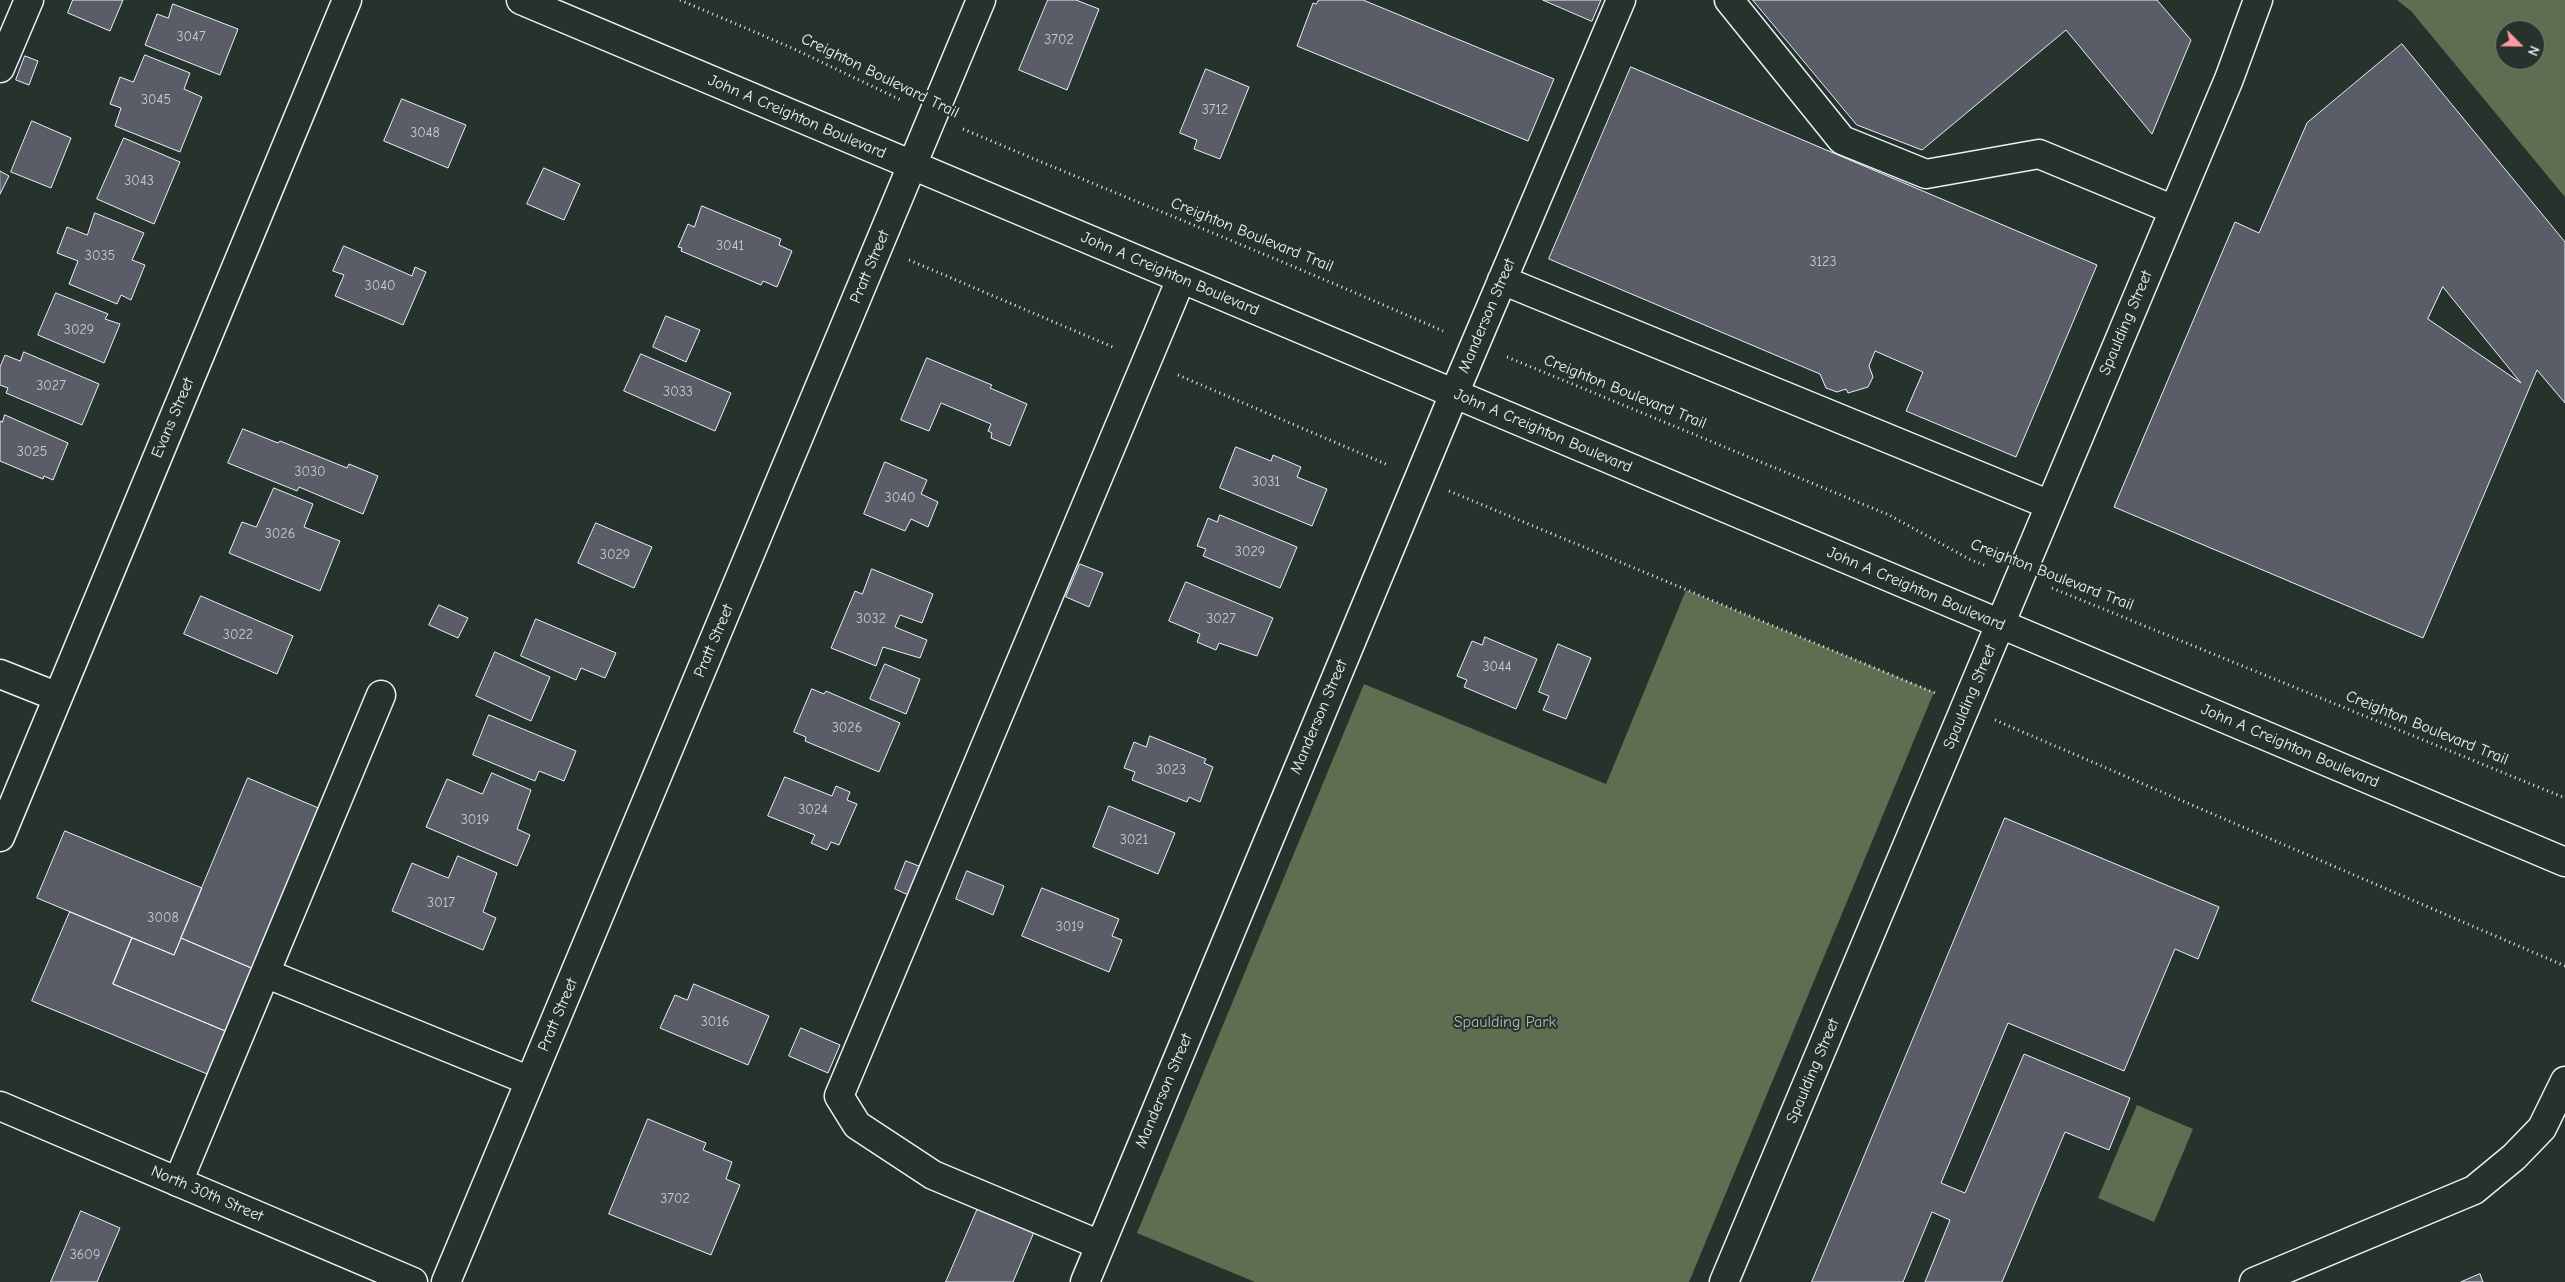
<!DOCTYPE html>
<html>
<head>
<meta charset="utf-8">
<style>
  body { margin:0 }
  #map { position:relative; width:2565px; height:1282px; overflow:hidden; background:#26332d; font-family:"Comic Neue",sans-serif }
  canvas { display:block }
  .north { position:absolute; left:2495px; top:20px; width:50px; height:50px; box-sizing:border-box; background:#26332d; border:1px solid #747f7e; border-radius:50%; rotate:113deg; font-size:14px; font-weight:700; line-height:20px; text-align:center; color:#e8f1f8 }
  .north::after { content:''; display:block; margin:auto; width:18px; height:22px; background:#ff9aa2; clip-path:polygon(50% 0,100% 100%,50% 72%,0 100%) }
</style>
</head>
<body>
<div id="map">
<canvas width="2565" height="1282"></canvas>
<div class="north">N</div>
</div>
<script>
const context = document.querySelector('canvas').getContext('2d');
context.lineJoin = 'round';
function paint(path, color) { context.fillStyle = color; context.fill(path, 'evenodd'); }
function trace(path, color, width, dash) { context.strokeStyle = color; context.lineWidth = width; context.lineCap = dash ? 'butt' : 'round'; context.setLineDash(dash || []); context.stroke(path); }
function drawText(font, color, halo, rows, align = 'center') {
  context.font = font + ' "Comic Neue",sans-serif'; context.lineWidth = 4; context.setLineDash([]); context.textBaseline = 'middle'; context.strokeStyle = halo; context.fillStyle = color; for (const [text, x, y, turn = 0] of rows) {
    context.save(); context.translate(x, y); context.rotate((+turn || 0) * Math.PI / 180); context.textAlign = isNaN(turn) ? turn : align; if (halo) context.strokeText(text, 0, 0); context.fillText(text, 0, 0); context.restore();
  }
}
paint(new Path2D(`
  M 2397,0 L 2565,0 L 2565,197 L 2411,11 ZM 2505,30 L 2535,30 L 2535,60 L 2505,60 Z
  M 1686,590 L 1934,692 L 1689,1282 L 1255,1282 L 1137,1233 L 1364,684 L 1606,784 Z
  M 2137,1105 L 2193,1129 L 2154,1222 L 2098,1198 Z`), '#5f6e50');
const building = new Path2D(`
  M 73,0 L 123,0 L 110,31 L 68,13 Z
  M 1048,0 L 1076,0 L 1099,9 L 1067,90 L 1019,70 Z
  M 1319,0 L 1363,0 L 1554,79 L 1528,141 L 1297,46 L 1313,3 L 1316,4 Z
  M 1543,0 L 1601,0 L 1592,21 Z
  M 1753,0 L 2157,0 L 2191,40 L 2152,134 L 2066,30 L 1922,150 L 1857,125 Z
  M 173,4 L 238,29 L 220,75 L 145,45 L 157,14 L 168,18 Z
  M 2402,44 L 2565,242 L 2565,403 L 2537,370 L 2423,638 L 2114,507 L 2235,222 L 2259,233 L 2307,123 ZM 2443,287 L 2521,383 L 2428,319 Z
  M 145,55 L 190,73 L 184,89 L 202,97 L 180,152 L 115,126 L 121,108 L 110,104 L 120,77 L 133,82 Z
  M 25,56 L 38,61 L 29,85 L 16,80 Z
  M 1631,67 L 2097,265 L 2016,457 L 1906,411 L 1923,372 L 1875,351 L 1869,366 L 1873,377 L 1868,387 L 1848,393 L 1846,389 L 1837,392 L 1826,388 L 1820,374 L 1549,259 Z
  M 1206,69 L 1249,87 L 1220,159 L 1194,149 L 1197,140 L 1180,133 Z
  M 402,99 L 466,125 L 448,168 L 384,141 Z
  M 32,121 L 71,138 L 51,188 L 11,172 Z
  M 124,138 L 180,162 L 154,224 L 97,199 Z
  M 544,168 L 580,184 L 564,220 L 527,204 Z
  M 0,171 L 9,176 L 0,194 Z
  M 702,206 L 781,239 L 779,245 L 792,251 L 777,287 L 763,281 L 761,285 L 681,251 L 682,248 L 678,247 L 688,224 L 694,227 Z
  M 95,213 L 144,233 L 132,260 L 145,265 L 131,300 L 121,295 L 117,304 L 69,284 L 78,261 L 57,253 L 67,227 L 87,235 Z
  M 344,246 L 412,276 L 415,267 L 426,272 L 403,325 L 335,296 L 344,275 L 333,271 Z
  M 56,293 L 108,314 L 105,319 L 120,324 L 104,363 L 38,335 Z
  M 666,316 L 700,330 L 686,362 L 653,347 Z
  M 24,352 L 99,384 L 82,425 L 6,393 L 8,388 L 0,385 L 0,367 L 5,355 L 20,361 Z
  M 641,354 L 731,393 L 715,431 L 624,391 Z
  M 927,358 L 992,385 L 990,388 L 1027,404 L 1010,446 L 991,438 L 992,433 L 988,431 L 991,424 L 941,403 L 929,431 L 901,420 Z
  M 5,415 L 68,443 L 53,480 L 44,476 L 43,479 L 0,461 L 0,421 L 2,422 Z
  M 243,429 L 278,443 L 280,441 L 347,468 L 349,464 L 378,476 L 363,514 L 299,487 L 297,491 L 228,463 Z
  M 1236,447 L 1271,461 L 1273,455 L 1301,467 L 1297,477 L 1327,489 L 1312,526 L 1220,488 Z
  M 885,462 L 927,480 L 921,494 L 938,502 L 928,527 L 911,519 L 905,531 L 864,514 Z
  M 274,488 L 313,504 L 304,527 L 340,541 L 320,591 L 229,553 L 242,522 L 256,527 Z
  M 1220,515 L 1297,547 L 1280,588 L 1203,556 L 1206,549 L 1197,546 L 1208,518 L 1217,522 Z
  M 596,523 L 652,547 L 634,588 L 578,563 Z
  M 1080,564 L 1103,573 L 1089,607 L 1066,597 Z
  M 872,569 L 933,594 L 922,623 L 900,615 L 895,627 L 927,640 L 920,658 L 883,647 L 876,666 L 831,648 L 855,591 L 862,594 Z
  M 1186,582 L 1273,618 L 1257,656 L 1219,643 L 1216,650 L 1197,642 L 1200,634 L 1169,621 Z
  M 201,596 L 293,636 L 277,674 L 184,634 Z
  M 439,605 L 468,618 L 458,638 L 429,625 Z
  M 536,619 L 616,653 L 605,678 L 581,668 L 576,680 L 521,656 Z
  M 1485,637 L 1537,659 L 1516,709 L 1464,687 L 1467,680 L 1457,676 L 1472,641 L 1482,645 Z
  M 1558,644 L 1591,658 L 1566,719 L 1543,710 L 1549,696 L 1539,692 Z
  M 495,652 L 550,677 L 531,721 L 476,696 Z
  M 885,664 L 920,679 L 906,714 L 870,699 Z
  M 812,689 L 824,694 L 826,691 L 900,723 L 879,772 L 805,741 L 806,737 L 794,732 Z
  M 489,715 L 576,751 L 564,781 L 539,771 L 535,781 L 473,755 Z
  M 1150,736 L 1206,759 L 1204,763 L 1213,767 L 1200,802 L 1189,797 L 1187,802 L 1132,780 L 1135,772 L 1124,768 L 1134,742 L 1146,747 Z
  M 492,773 L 531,790 L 517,829 L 530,835 L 517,866 L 426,827 L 447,779 L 482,794 Z
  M 785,777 L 832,796 L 836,786 L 850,792 L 847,800 L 857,804 L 839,845 L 831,842 L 827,850 L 811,843 L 815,835 L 768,816 Z
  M 248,778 L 323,810 L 256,970 L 181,938 Z
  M 1109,806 L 1175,833 L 1158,874 L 1093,847 Z
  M 2005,818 L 2219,907 L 2198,959 L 2175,949 L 2124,1071 L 2008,1023 L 1941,1183 L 1965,1193 L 2024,1054 L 2130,1098 L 2109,1150 L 2065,1132 L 2002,1282 L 1925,1282 L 1950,1220 L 1932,1212 L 1903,1282 L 1812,1282 Z
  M 65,831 L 202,888 L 174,955 L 37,898 Z
  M 458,856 L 497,873 L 483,912 L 496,918 L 483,950 L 392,911 L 412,863 L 448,878 Z
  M 906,861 L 924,868 L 913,897 L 895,889 Z
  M 967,871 L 1004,886 L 993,915 L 956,899 Z
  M 1042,888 L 1119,919 L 1112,936 L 1122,940 L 1109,972 L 1022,936 Z
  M 70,912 L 132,938 L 113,984 L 230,1033 L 212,1076 L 32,1001 Z
  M 132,938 L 174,955 L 181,938 L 256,970 L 230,1033 L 113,984 Z
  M 694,984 L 769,1016 L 748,1065 L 660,1028 L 675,995 L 687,1000 Z
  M 801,1028 L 840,1045 L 828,1073 L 789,1056 Z
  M 648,1119 L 706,1143 L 703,1150 L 732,1162 L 726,1179 L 740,1185 L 711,1255 L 609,1214 Z
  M 978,1208 L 1034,1232 L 1013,1282 L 946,1282 Z
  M 81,1211 L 120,1228 L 97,1282 L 51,1282 Z
  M 2480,1274 L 2483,1282 L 2461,1282 Z`);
paint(building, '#5a5c68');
trace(building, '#e8f1f8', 1);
const minor = new Path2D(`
  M 521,0 L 2565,862
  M 1729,0 L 1842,140 L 1926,174 L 2039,154 L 2174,210
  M 0,68 L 29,0
  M 1502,280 L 2050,505
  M 0,674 L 58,697
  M 0,837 L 347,0
  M 265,973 L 530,1081
  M 178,1182 L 381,695
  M 1100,1245 L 933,1175 L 857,1125 L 839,1096 L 1181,279
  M 446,1282 L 981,0
  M 1085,1282 L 1454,394 L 1621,0
  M 1724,1282 L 2229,79 L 2258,0
  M 2254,1282 L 2474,1190 L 2514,1157 L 2542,1128 L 2565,1081`);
const major = new Path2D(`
  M 0,1106 L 413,1282`);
trace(minor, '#e8f1f8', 31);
trace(major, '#e8f1f8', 31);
trace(new Path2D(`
  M 680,0 L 792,48 L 903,101
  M 963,129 C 1123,197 1285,261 1443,331
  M 909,260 L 1115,348
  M 1507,357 L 1889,515 L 1971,560 L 1987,566
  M 1178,375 L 1388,465
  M 1449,491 L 1935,693
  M 2052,588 L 2565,798
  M 1995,720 L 2565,966`), '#e8f1f8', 3, [1, 4]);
trace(minor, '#26332d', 28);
trace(major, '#26332d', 28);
drawText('14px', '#c4ccd4', null, [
  ["3047",191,37],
  ["3702",1059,40],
  ["3045",156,100],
  ["3712",1215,110],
  ["3048",425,133],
  ["3043",139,181],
  ["3041",730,246],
  ["3035",100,256],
  ["3123",1823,262],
  ["3040",380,286],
  ["3029",79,330],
  ["3027",51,386],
  ["3033",678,392],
  ["3025",32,452],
  ["3030",310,472],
  ["3031",1266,482],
  ["3040",900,498],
  ["3026",280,534],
  ["3029",1250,552],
  ["3029",615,555],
  ["3032",871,619],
  ["3027",1221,619],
  ["3022",238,635],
  ["3044",1497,667],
  ["3026",847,728],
  ["3023",1171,770],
  ["3024",813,810],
  ["3019",475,820],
  ["3021",1134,840],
  ["3017",441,903],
  ["3008",163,918],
  ["3019",1070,927],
  ["3016",715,1022],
  ["3702",675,1199],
  ["3609",85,1255]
]);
drawText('16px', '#e8f1f8', '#26332d', [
  ["Creighton Boulevard Trail",880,76,26],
  ["John A Creighton Boulevard",797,117,23],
  ["Creighton Boulevard Trail",1252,235,22],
  ["Pratt Street",870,267,-67],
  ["John A Creighton Boulevard",1170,274,23],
  ["Manderson Street",1487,316,-67],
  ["Spaulding Street",2126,323,-67],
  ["Creighton Boulevard Trail",1625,392,22],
  ["Evans Street",173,418,-67],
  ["John A Creighton Boulevard",1543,431,23],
  ["Creighton Boulevard Trail",2052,575,21],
  ["John A Creighton Boulevard",1916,589,23],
  ["Pratt Street",714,641,-67],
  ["Spaulding Street",1970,697,-67],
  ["Manderson Street",1319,717,-67],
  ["Creighton Boulevard Trail",2427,728,22],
  ["John A Creighton Boulevard",2290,746,23],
  ["Pratt Street",558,1015,-67],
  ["Spaulding Street",1813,1071,-67],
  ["Manderson Street",1164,1091,-67],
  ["North 30th Street",207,1194,23]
]);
drawText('16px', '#b1bdb5', '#26332d', [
  ["Spaulding Park",1505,1022]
]);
</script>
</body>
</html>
